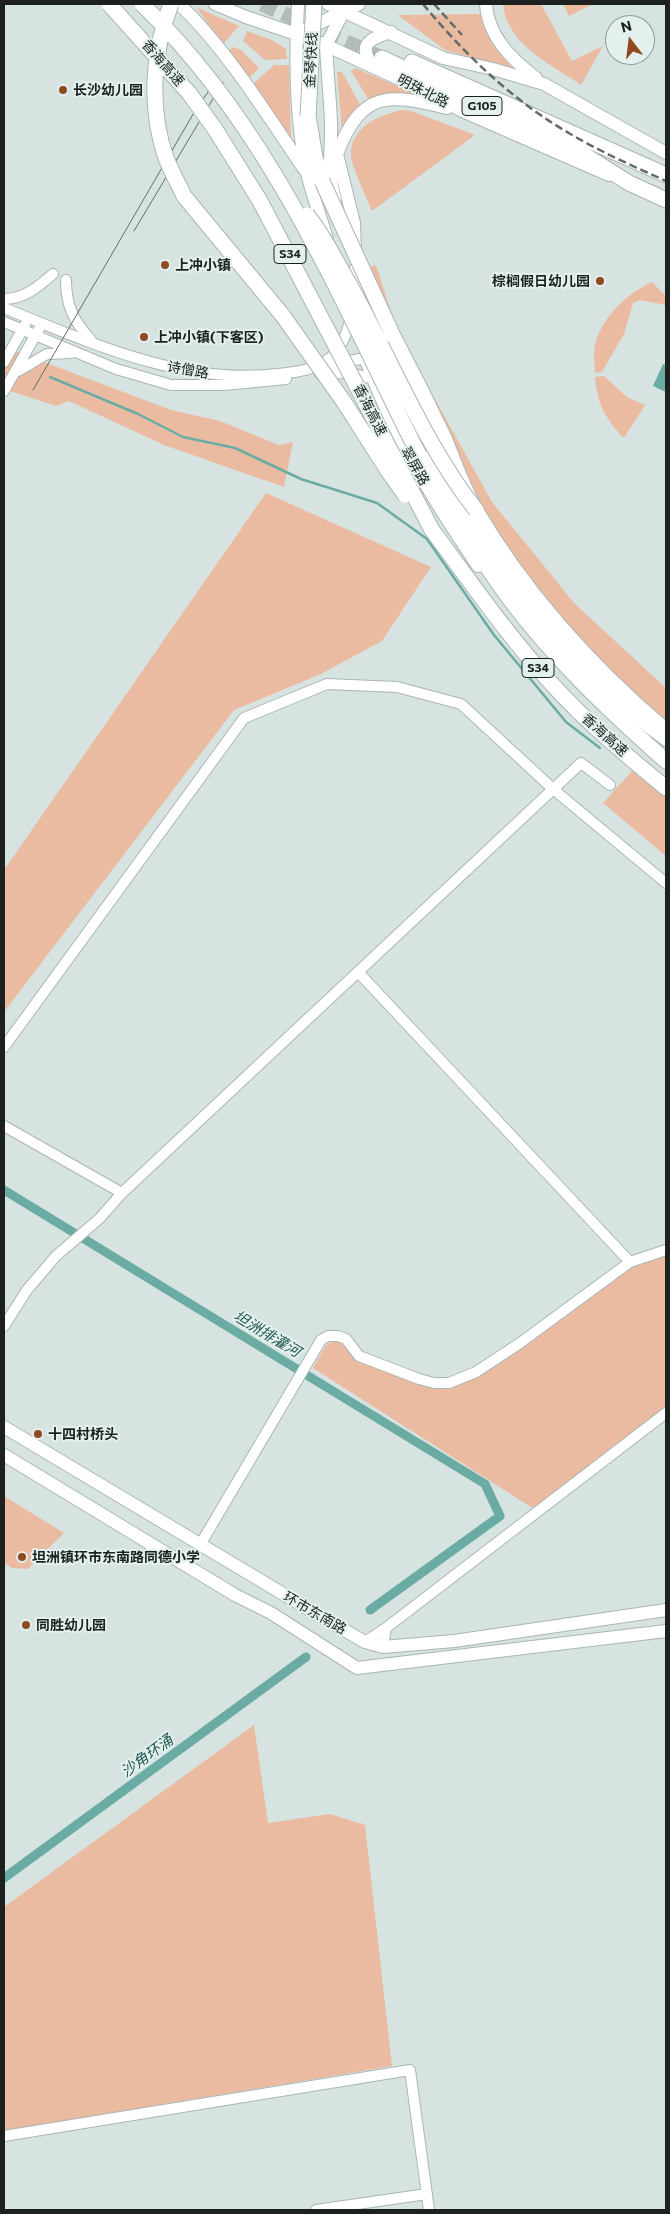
<!DOCTYPE html>
<html>
<head>
<meta charset="utf-8">
<style>
  body { margin:0 }
  #map { position:relative; width:670px; height:2214px; overflow:hidden; background:#d6e3e1; font-family:Commissioner,sans-serif }
  canvas { display:block }
  .frame { position:absolute; inset:0; border:5px solid #1c2120; pointer-events:none }
  .north { position:absolute; left:605px; top:15px; width:50px; height:50px; box-sizing:border-box; background:#e3f0ee; border:1px solid #939d9c; border-radius:50%; rotate:345deg; font-size:14px; font-weight:700; line-height:20px; text-align:center; color:#1c2120 }
  .north::after { content:''; display:block; margin:auto; width:18px; height:22px; background:#8f4a1f; clip-path:polygon(50% 0,100% 100%,50% 72%,0 100%) }
</style>
</head>
<body>
<div id="map">
<canvas width="670" height="2214"></canvas>
<div class="frame"></div>
<div class="north">N</div>
</div>
<script>
const context = document.querySelector('canvas').getContext('2d');
context.lineJoin = 'round';
function paint(path, color) { context.fillStyle = color; context.fill(path, 'evenodd'); }
function trace(path, color, width, dash) { context.strokeStyle = color; context.lineWidth = width; context.lineCap = dash ? 'butt' : 'round'; context.setLineDash(dash || []); context.stroke(path); }
function drawText(font, color, halo, rows, align = 'center') {
  context.font = font + ' Commissioner,"Noto Sans SC",sans-serif'; context.lineWidth = 4; context.setLineDash([]); context.textBaseline = 'middle'; context.strokeStyle = halo; context.fillStyle = color; for (const [text, x, y, turn = 0] of rows) {
    context.save(); context.translate(x, y); context.rotate((+turn || 0) * Math.PI / 180); context.textAlign = isNaN(turn) ? turn : align; if (halo) context.strokeText(text, 0, 0); context.fillText(text, 0, 0); context.restore();
  }
}
paint(new Path2D(`
  M 503,4 L 541,4 L 572,61 L 603,46 L 581,85 C 551,64 506,44 503,4 Z
  M 563,4 L 593,4 L 569,16 Z
  M 196,7 L 239,26 L 223,44 Z
  M 480,14 L 493,46 L 513,69 L 445,50 L 398,15 Z
  M 247,31 L 272,40 L 286,49 L 287,59 L 265,60 L 243,41 Z
  M 233,47 L 241,50 L 259,68 L 247,80 L 227,52 Z
  M 274,65 L 289,65 L 291,139 L 254,83 Z
  M 355,68 L 421,96 L 406,95 L 370,102 L 351,71 Z
  M 337,72 L 342,72 L 362,108 L 342,131 Z
  M 403,110 L 411,111 L 475,135 L 372,211 C 367,198 352,168 351,156 C 349,127 381,114 403,110 Z
  M 376,265 L 397,331 L 492,502 L 575,604 L 666,688 L 666,723 L 538,604 L 415,404 L 365,269 Z
  M 652,282 L 666,296 L 666,305 L 640,300 L 633,303 L 624,334 L 602,372 L 595,373 C 595,364 593,353 595,345 C 602,316 627,294 652,282 Z
  M 4,347 L 171,410 L 220,421 L 279,445 L 293,442 L 284,487 L 164,445 L 69,401 L 56,406 L 4,389 Z
  M 604,376 L 627,397 L 645,405 L 624,438 C 606,420 597,403 595,377 Z
  M 266,493 L 431,567 L 382,641 L 321,674 L 234,710 L 4,1012 L 4,870 Z
  M 636,770 L 666,792 L 666,856 L 603,803 L 631,772 Z
  M 666,1255 L 666,1408 L 534,1509 L 313,1368 L 326,1345 L 336,1340 L 343,1342 L 357,1359 L 451,1386 L 632,1266 Z
  M 4,1496 L 64,1533 L 28,1569 L 12,1568 L 4,1563 Z
  M 254,1725 L 268,1823 L 330,1814 L 365,1825 L 392,2066 L 4,2131 L 4,1907 Z`), '#ebbba1');
paint(new Path2D(`
  M 663,364 L 666,365 L 666,392 L 653,386 Z`), '#6aaca4');
trace(new Path2D(`
  M 50,377 L 138,414 L 183,437 L 235,448 L 301,479 L 377,503 L 427,539 L 494,635 L 566,722 L 600,748`), '#6aaca4', 2.5);
trace(new Path2D(`
  M 4,1190 L 485,1484 L 500,1516 L 370,1610
  M 4,1878 L 306,1657`), '#6aaca4', 9);
trace(new Path2D(`
  M 262,4 L 382,58`), '#b1bcba', 15, [15, 8]);
const minor = new Path2D(`
  M 66,280 C 66,306 74,322 91,340
  M 4,299 C 24,299 38,287 53,274
  M 4,308 C 91,343 182,385 278,374 C 296,372 315,370 329,359 C 342,348 348,331 351,316
  M 4,322 L 116,369 L 171,385 L 224,385 L 286,379
  M 4,362 L 25,325
  M 322,366 L 360,359 L 374,360
  M 18,371 L 47,354 L 71,353
  M 320,374 L 351,373 L 373,379
  M 4,391 L 39,329
  M 358,972 L 630,1262
  M 4,1047 L 244,718 L 327,684 L 397,687 L 461,704 L 553,789 L 666,883
  M 4,1126 L 122,1193
  M 4,1326 L 27,1290 L 56,1256 L 100,1218 L 122,1193 L 581,763 L 610,785
  M 200,1545 L 321,1340 L 328,1336 L 338,1336 L 346,1339 L 359,1356 L 419,1379 L 434,1383 L 449,1383 L 476,1372 L 520,1343 L 630,1262 L 666,1250
  M 386,1628 L 666,1413
  M 365,1642 L 386,1628 L 383,1647
  M 4,2136 L 410,2070 L 429,2210
  M 316,2210 L 427,2194`);
const major = new Path2D(`
  M 179,4 C 225,47 268,116 304,169
  M 215,4 L 246,17 L 302,36
  M 298,4 C 295,59 295,119 307,173 C 312,195 321,217 327,239
  M 328,4 L 443,58 L 493,69 L 544,84 L 666,153
  M 486,4 C 488,36 511,59 536,78
  M 305,30 L 359,4
  M 321,43 L 438,97 L 460,110 L 609,175
  M 326,45 C 327,70 330,96 331,122 C 332,150 326,170 335,199
  M 326,45 L 344,11
  M 374,67 C 356,45 370,38 391,32
  M 335,146 L 354,223 L 355,251
  M 337,154 C 362,89 389,94 447,108
  M 356,268 L 370,313
  M 367,363 C 394,436 434,502 478,566
  M 424,445 C 488,560 558,662 666,740
  M 4,1427 L 320,1616 L 365,1642 L 383,1647 L 454,1641 L 666,1610
  M 4,1455 L 235,1595 L 271,1613 L 357,1668 L 666,1631`);
const highway = new Path2D(`
  M 382,58 L 583,154 L 629,183 L 666,200
  M 412,62 L 666,175
  M 308,116 L 315,157 L 322,181
  M 184,196 L 283,316
  M 393,336 C 411,370 428,404 444,438 C 454,462 463,489 476,511 C 525,594 593,669 666,731
  M 419,455 C 441,491 462,529 486,565 C 535,640 600,703 666,761
  M 432,530 C 470,581 507,635 551,683 C 586,722 626,755 666,788`);
trace(minor, '#a9b6b4', 12);
trace(major, '#a9b6b4', 14);
trace(highway, '#a9b6b4', 17);
trace(minor, '#fff', 10);
trace(major, '#fff', 12);
trace(highway, '#fff', 15);
trace(new Path2D(`
  M 134,231 L 223,82
  M 33,390 L 192,116 L 218,77`), '#646c6a', 1);
trace(new Path2D(`
  M 423,4 C 460,49 505,93 554,124 C 590,147 628,164 666,181
  M 434,4 L 462,35`), '#646c6a', 2.5, [8, 4]);
const highwayBridge = new Path2D(`
  M 109,4 L 189,93 L 215,129 L 260,201 L 432,530
  M 142,4 C 272,129 339,297 419,455
  M 171,4 C 152,52 149,109 166,158 C 171,171 178,183 184,196
  M 308,116 L 314,4
  M 322,181 L 393,336
  M 307,215 C 323,234 334,258 347,280 C 389,355 423,443 476,510
  M 283,316 L 344,402 L 388,471 L 405,495`);
trace(highwayBridge, '#a9b6b4', 17, []);
trace(highwayBridge, '#fff', 15);
for (const [x, y, r, color] of [
  [63,90,5,"#8f4a1f"],
  [165,265,5,"#8f4a1f"],
  [600,281,5,"#8f4a1f"],
  [144,337,5,"#8f4a1f"],
  [38,1434,5,"#8f4a1f"],
  [22,1557,5,"#8f4a1f"],
  [26,1625,5,"#8f4a1f"]
]) { const dot = new Path2D(); dot.arc(x, y, r, 0, 2 * Math.PI); context.fillStyle = color; context.fill(dot); trace(dot, '#e3f0ee', 2); }
for (const [x, y, w] of [
  [482,106,40],
  [290,254,32],
  [538,668,32]
]) { const box = new Path2D(); box.roundRect(x - w / 2, y - 9.5, w, 19, 4); context.fillStyle = '#e3f0ee'; context.fill(box); trace(box, '#1c2120', 1); }
drawText('bold 12px', '#1c2120', null, [
  ["G105",482,106],
  ["S34",290,254],
  ["S34",538,668]
]);
drawText('14px', '#1c2120', '#e3f0ee', [
  ["金琴快线",311,60,-87],
  ["香海高速",163,63,49],
  ["明珠北路",423,91,27],
  ["诗僧路",188,370,10],
  ["香海高速",370,410,63],
  ["翠屏路",415,466,60],
  ["香海高速",605,735,42],
  ["环市东南路",315,1613,30]
]);
drawText('bold 14px', '#1c2120', '#e3f0ee', [
  ["长沙幼儿园",73,90],
  ["上冲小镇",175,265],
  ["棕榈假日幼儿园",590,281,"right"],
  ["上冲小镇(下客区)",154,337],
  ["十四村桥头",48,1434],
  ["坦洲镇环市东南路同德小学",32,1557],
  ["同胜幼儿园",36,1625]
], 'left');
drawText('italic 15px', '#215953', '#e3f0ee', [
  ["坦洲排灌河",267,1334,31],
  ["沙角环涌",147,1756,-36]
]);
</script>
</body>
</html>
